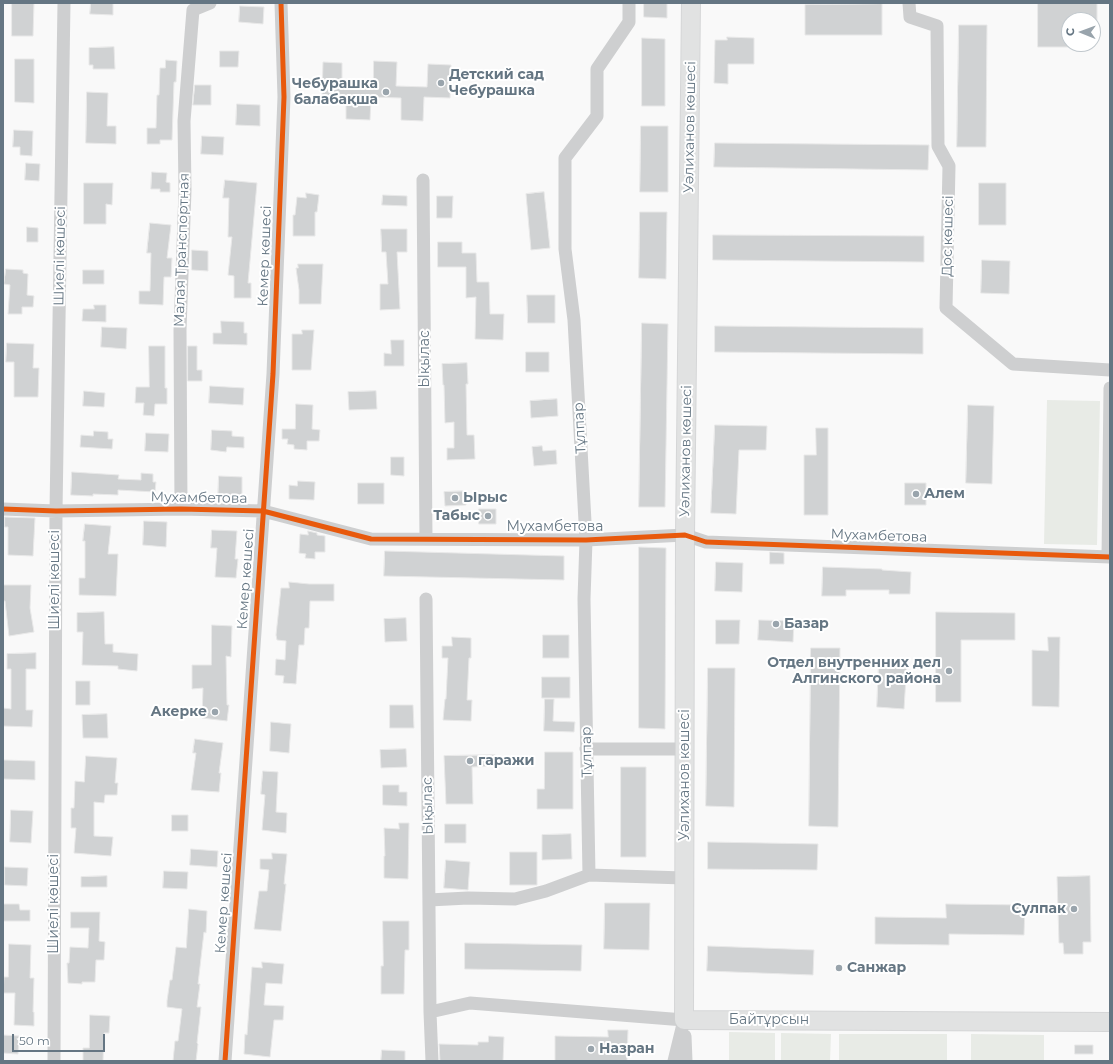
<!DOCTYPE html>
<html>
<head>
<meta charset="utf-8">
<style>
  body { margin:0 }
  #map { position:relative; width:1113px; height:1064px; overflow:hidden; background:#f9f9f9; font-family:Montserrat,sans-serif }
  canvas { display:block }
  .frame { position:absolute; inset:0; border:4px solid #657683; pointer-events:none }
  .north { position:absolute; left:1061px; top:12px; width:40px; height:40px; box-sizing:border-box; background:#fff; border:1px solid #c1c8cd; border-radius:50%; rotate:271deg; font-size:11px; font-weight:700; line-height:16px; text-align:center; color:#657683 }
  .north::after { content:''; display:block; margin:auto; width:14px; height:18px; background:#99a4ac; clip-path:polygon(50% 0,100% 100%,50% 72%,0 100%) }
  .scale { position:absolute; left:12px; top:1034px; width:93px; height:18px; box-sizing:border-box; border:2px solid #657683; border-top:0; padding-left:5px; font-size:12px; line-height:14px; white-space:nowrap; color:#657683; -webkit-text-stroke:3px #fff; paint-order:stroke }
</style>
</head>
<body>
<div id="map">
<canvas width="1113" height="1064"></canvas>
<div class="frame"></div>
<div class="north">С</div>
<div class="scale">50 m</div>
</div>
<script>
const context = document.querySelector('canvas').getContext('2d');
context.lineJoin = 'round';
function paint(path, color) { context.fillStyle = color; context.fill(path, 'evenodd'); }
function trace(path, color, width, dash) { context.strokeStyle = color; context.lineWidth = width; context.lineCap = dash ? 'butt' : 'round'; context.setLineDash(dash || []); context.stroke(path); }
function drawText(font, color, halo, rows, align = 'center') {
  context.font = font + ' Montserrat,sans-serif'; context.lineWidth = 4; context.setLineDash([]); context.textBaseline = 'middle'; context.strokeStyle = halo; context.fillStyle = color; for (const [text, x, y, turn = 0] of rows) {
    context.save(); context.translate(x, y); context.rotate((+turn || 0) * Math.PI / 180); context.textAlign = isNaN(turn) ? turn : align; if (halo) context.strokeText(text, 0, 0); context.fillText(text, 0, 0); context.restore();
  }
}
paint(new Path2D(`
  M 1047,400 L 1100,401 L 1097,545 L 1044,544 Z
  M 729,1032 L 775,1033 L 775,1061 L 729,1061 Z
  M 781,1033 L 831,1034 L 830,1061 L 781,1061 Z
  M 839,1034 L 947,1034 L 947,1061 L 839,1061 Z
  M 971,1034 L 1044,1035 L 1044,1061 L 1047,1061 L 971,1061 Z`), '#e8ebe6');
const building = new Path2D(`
  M 12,3 L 34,3 L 33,36 L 12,36 Z
  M 91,3 L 113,3 L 113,15 L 90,14 Z
  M 644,3 L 667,3 L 667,18 L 644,17 Z
  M 1038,3 L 1097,3 L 1097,20 L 1069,20 L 1069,47 L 1038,47 Z
  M 882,4 L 882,35 L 805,35 L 805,5 Z
  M 240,6 L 264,7 L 263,24 L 239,22 Z
  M 959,25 L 987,25 L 986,147 L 957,147 Z
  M 727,37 L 754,38 L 754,64 L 728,64 L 728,84 L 714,83 L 715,40 L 727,40 Z
  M 642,38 L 665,39 L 665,106 L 642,106 Z
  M 114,47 L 115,69 L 93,69 L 93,65 L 89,65 L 89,48 Z
  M 220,51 L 239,51 L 238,67 L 220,67 Z
  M 15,59 L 34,59 L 34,103 L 15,102 Z
  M 166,60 L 177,61 L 176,82 L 174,82 L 172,140 L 160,140 L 160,144 L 147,144 L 147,128 L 156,128 L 157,95 L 159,95 L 160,68 L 165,68 Z
  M 374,61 L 397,62 L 396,86 L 427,87 L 428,64 L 451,65 L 450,98 L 424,97 L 423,121 L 401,120 L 401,98 L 371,97 L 370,120 L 346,119 L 346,98 L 322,97 L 323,62 L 342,63 L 342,82 L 373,83 Z
  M 195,85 L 211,85 L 211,105 L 193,105 Z
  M 87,92 L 108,93 L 107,126 L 116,126 L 116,144 L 86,143 Z
  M 237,104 L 260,105 L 260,126 L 236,125 Z
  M 641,126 L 668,126 L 668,192 L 640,192 Z
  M 14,130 L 33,131 L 32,156 L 20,155 L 20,147 L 13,147 Z
  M 202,136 L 224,137 L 223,155 L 201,154 Z
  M 715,143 L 929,145 L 928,170 L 714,167 Z
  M 26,163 L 40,164 L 39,181 L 25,180 Z
  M 152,172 L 167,173 L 166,182 L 170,183 L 170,192 L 160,192 L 160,189 L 151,189 Z
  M 225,180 L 257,183 L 248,283 L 251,283 L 251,298 L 234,298 L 234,276 L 228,275 L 232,237 L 228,237 L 229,198 L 223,198 Z
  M 84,183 L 113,183 L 112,205 L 106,204 L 106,224 L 84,224 Z
  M 979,183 L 1006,183 L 1006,225 L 979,225 Z
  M 544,192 L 550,248 L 531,250 L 526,194 Z
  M 306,193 L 319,195 L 317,212 L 315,212 L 315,236 L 293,236 L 293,215 L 295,215 L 297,197 L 306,198 Z
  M 383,195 L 407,196 L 407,206 L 382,205 Z
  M 437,196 L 453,196 L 452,218 L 437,218 Z
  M 640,212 L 667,212 L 666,279 L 639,278 Z
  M 150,223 L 171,225 L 167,258 L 172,258 L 171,277 L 164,277 L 163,305 L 139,304 L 139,291 L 150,291 L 151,253 L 147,253 Z
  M 27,227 L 38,228 L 38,242 L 27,242 Z
  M 381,229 L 407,229 L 407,252 L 397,252 L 400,309 L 380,310 L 380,284 L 388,284 L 386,252 L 382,252 Z
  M 713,235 L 924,236 L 924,262 L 713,260 Z
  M 438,242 L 462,242 L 462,253 L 476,253 L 477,282 L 489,282 L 490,314 L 504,314 L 503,340 L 475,339 L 476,297 L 466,298 L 466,267 L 438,267 Z
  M 192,250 L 208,251 L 208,271 L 192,270 Z
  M 982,260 L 1010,261 L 1009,294 L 981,293 Z
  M 298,264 L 323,264 L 321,304 L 299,304 L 299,290 L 296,268 L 298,268 Z
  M 6,269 L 23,270 L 23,273 L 28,274 L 27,295 L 34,296 L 33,307 L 22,307 L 22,314 L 8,314 L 10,285 L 4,284 Z
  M 83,270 L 104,270 L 104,284 L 83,284 Z
  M 527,295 L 555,295 L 555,323 L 528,323 Z
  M 94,305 L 106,305 L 106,322 L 82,321 L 83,309 L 94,309 Z
  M 221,321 L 244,322 L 244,333 L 247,333 L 247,345 L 213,344 L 213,333 L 221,333 Z
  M 642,323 L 668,324 L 665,507 L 639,507 Z
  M 715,326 L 923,328 L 923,354 L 715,352 Z
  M 102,327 L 127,328 L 126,349 L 101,347 Z
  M 302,330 L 314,330 L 311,370 L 292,370 L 292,334 L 302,334 Z
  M 391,340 L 404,340 L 404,366 L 384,366 L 384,353 L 391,354 Z
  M 7,343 L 34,344 L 33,368 L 39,368 L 38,397 L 14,397 L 14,362 L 6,362 Z
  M 149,346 L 165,346 L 165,388 L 167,388 L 167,404 L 155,404 L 154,416 L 143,415 L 144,403 L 135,403 L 136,387 L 149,387 Z
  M 188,346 L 197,346 L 197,370 L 202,370 L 202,381 L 188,381 Z
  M 526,352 L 549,352 L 549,372 L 526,372 Z
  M 467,363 L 468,384 L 466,384 L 467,435 L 474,435 L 475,459 L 447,460 L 447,448 L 454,448 L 454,422 L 445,423 L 444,385 L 443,385 L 442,364 Z
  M 210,386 L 244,388 L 243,405 L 209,403 Z
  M 84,391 L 105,393 L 104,407 L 83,406 Z
  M 376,391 L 377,409 L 349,410 L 348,392 Z
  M 557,399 L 558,416 L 531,418 L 530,401 Z
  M 296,404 L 313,405 L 312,429 L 320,430 L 319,441 L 307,441 L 307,450 L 294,449 L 294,445 L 287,444 L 288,439 L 282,439 L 282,429 L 295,429 Z
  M 968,405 L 994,406 L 992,484 L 966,483 Z
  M 715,425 L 767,426 L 766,450 L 739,450 L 736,514 L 711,513 Z
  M 816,428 L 828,428 L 828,515 L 804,515 L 804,455 L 816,455 Z
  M 212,430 L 232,431 L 232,436 L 244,437 L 244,448 L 227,447 L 226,452 L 211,450 Z
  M 94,431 L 108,432 L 108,439 L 113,439 L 112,449 L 80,447 L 81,435 L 93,436 Z
  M 146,433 L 169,434 L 168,452 L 145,451 Z
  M 542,446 L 543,451 L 556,450 L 557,464 L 534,466 L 532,447 Z
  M 391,457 L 404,457 L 404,476 L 391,475 Z
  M 72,472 L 119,475 L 118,479 L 141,480 L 141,473 L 153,474 L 153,482 L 156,482 L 155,492 L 118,490 L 118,495 L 93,494 L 93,496 L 71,495 Z
  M 219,476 L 242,477 L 242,498 L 218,497 Z
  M 298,481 L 315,482 L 314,500 L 289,499 L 289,485 L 297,486 Z
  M 358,483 L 384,483 L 384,504 L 358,504 Z
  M 905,483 L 926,483 L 926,505 L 905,505 Z
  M 466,491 L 466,505 L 445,506 L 444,492 Z
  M 479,509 L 496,509 L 496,524 L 479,524 Z
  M 5,517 L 35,518 L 33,556 L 8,555 L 8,527 L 5,527 Z
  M 144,521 L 167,522 L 166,547 L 143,545 Z
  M 85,524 L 111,526 L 108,554 L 118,554 L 116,596 L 79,595 L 79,578 L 85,578 L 85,541 L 83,541 Z
  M 212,530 L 237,531 L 235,559 L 238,559 L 236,578 L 215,577 L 217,548 L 211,548 Z
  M 308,531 L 317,533 L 317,535 L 325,536 L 325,552 L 315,552 L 315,559 L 305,558 L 306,554 L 299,553 L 300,534 L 308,535 Z
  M 639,547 L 666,548 L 665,729 L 639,728 Z
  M 385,551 L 564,556 L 564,580 L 384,576 Z
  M 770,552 L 784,553 L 784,564 L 770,564 Z
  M 716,562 L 743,563 L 742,592 L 715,591 Z
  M 823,567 L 882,569 L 882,570 L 911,572 L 910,594 L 889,594 L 889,590 L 846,590 L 846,596 L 822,596 Z
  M 289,582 L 309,584 L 334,584 L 334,601 L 310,601 L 309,628 L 305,628 L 304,645 L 299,645 L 296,684 L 283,683 L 284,676 L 275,675 L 276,659 L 285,660 L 286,641 L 277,640 L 276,635 L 281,588 L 289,588 Z
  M 3,585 L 31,585 L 30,608 L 34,632 L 9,636 L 5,601 L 3,601 Z
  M 104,612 L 105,644 L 113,644 L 113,652 L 138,654 L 137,671 L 118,669 L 118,666 L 82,665 L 83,632 L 77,632 L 77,613 Z
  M 936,612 L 1015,613 L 1015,640 L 961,640 L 961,702 L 936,702 Z
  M 406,618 L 407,641 L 385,642 L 384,619 Z
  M 716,620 L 740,620 L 739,644 L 716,644 Z
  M 759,620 L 794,621 L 793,642 L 758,640 Z
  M 212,625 L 232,626 L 231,657 L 226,656 L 227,705 L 229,705 L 227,721 L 202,718 L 203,688 L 192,689 L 192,665 L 211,665 Z
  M 543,635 L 569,635 L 569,658 L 543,658 Z
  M 452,637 L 471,638 L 471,658 L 469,658 L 467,700 L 472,700 L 471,721 L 443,720 L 445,699 L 446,699 L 448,658 L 442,658 L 442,646 L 452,646 Z
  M 1048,637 L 1060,637 L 1059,707 L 1032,706 L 1032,650 L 1048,651 Z
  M 811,648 L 840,648 L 838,827 L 809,826 Z
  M 36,653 L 36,669 L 26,669 L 26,710 L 33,710 L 32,727 L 3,726 L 3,708 L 11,709 L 11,669 L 7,669 L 7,654 Z
  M 879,660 L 907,661 L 904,709 L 877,707 Z
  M 708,668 L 735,668 L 734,807 L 706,806 Z
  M 542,677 L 570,677 L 570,698 L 542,698 Z
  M 76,681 L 90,681 L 90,705 L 76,705 Z
  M 545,699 L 554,699 L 553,721 L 575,722 L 574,732 L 544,731 Z
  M 390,705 L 413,705 L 414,728 L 390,728 Z
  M 107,714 L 108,738 L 83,738 L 82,715 Z
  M 271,722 L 291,724 L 289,753 L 270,751 Z
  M 195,739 L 223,743 L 219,773 L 221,773 L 219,792 L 191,790 L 196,753 L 193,753 Z
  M 406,749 L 407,767 L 381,768 L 380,750 Z
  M 545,752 L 573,752 L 573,809 L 537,809 L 537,789 L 544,789 Z
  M 495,755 L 495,766 L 472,767 L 473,804 L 446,804 L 444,756 Z
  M 86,756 L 117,758 L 115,783 L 118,783 L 117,795 L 105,795 L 104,803 L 94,802 L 94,836 L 113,837 L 111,856 L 74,853 L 76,828 L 71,828 L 71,808 L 74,808 L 75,781 L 84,782 Z
  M 4,760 L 35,761 L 35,780 L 3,779 Z
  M 621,767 L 646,767 L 646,857 L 621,857 Z
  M 263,771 L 278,772 L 276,812 L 287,813 L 286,833 L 262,830 L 265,795 L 261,794 Z
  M 383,785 L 399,785 L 399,792 L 407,792 L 407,806 L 383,805 Z
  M 11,810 L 33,811 L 31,843 L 10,842 Z
  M 172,815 L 188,815 L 188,831 L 172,831 Z
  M 399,823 L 409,823 L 408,879 L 384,878 L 384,856 L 385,856 L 384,828 L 399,829 Z
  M 445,824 L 466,824 L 466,843 L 445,843 Z
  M 571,834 L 572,859 L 542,860 L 542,835 Z
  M 708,842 L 818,844 L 817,870 L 708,869 Z
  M 191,849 L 218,851 L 217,867 L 190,865 Z
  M 510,852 L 537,852 L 537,885 L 510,885 Z
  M 272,853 L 287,854 L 284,884 L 286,884 L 281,931 L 254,929 L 259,891 L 267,891 L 269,870 L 260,869 L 260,859 L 272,859 Z
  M 446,860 L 470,862 L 468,890 L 444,888 Z
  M 5,867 L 28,868 L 27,886 L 5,885 Z
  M 164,871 L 188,872 L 187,889 L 163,888 Z
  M 107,876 L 107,887 L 81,887 L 81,877 Z
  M 1090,876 L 1091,942 L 1083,942 L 1083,954 L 1064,954 L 1063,943 L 1059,943 L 1057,877 Z
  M 605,903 L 650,903 L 649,950 L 604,949 Z
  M 3,904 L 19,904 L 20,910 L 30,910 L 30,921 L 3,921 Z
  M 946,904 L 1025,905 L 1024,935 L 949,934 L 949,945 L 875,944 L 875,917 L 946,918 Z
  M 189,909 L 207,911 L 206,933 L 204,932 L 198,984 L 200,984 L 197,1007 L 201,1007 L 197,1043 L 198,1044 L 196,1061 L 173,1061 L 175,1041 L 178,1041 L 182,1009 L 167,1007 L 167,1001 L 170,980 L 172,980 L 176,947 L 186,948 Z
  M 71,912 L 100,912 L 99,941 L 105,942 L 104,960 L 96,960 L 95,982 L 82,982 L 82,984 L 68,983 L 67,963 L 69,963 L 70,947 L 88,948 L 89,928 L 71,928 Z
  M 383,921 L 409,921 L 409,950 L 405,950 L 404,994 L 381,994 L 381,966 L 383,966 Z
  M 465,943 L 582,945 L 581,971 L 465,969 Z
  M 9,944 L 31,945 L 30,978 L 34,978 L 33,1012 L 34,1012 L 34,1026 L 14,1025 L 15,993 L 3,993 L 4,977 L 8,977 Z
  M 708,946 L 814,950 L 813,975 L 707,971 Z
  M 262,962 L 284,964 L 282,984 L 266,983 L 264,1005 L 284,1006 L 283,1020 L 274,1020 L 270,1057 L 244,1054 L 245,1034 L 247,1035 L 252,967 L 262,968 Z
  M 90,1015 L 110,1016 L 109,1033 L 104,1033 L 103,1061 L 83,1061 L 83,1048 L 89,1048 Z
  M 608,1030 L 628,1030 L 627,1061 L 555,1061 L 555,1036 L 608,1037 Z
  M 3,1035 L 19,1036 L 18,1054 L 3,1053 Z
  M 489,1036 L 504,1037 L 503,1061 L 440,1061 L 439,1044 L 478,1045 L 478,1042 L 488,1042 Z
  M 1075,1045 L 1093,1045 L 1093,1054 L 1075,1054 Z
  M 382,1050 L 405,1051 L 405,1061 L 381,1061 Z`);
paint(building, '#d0d2d3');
trace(building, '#e8e8e8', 1);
const secondary = new Path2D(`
  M 691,3 L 685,535 L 684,1020 L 1110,1022`);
trace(secondary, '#d5d6d7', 20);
trace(new Path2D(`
  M 909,3 L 910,17 L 937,26 L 938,146 L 949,166 L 946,308 L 1013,364 L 1110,370
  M 423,180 L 426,539
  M 3,509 L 56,511 L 181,509 L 263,511 L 371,539 L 586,540 L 685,535 L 706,542 L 1110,557
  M 181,509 L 180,330 L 185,190 L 184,121 L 193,10 L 210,3
  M 1108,557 L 1110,388
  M 426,599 L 430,1012 L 432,1061
  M 586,749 L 685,749
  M 589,875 L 584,599 L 586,540 L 574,320 L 565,249 L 565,158 L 597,116 L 597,69 L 629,22 L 629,3
  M 429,900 L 468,898 L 515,899 L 546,891 L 589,875 L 684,878
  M 430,1012 L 470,1003 L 684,1020
  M 685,1036 L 686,1061
  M 54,1061 L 56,511 L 64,3
  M 225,1061 L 273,374 L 284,97 L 281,3
  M 674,1061 L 684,1020`), '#cecfd0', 13);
trace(secondary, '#e1e2e2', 18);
trace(new Path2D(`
  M 3,509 L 56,511 L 181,509 L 263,511 L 371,539 L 586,540 L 685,535 L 706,542 L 1110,557
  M 225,1061 L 273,374 L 284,97 L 281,3`), '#e8590c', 5);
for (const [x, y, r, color] of [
  [441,83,4,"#99a4ac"],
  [386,92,4,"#99a4ac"],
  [916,494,4,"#99a4ac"],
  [455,498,4,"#99a4ac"],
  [488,516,4,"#99a4ac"],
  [776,624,4,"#99a4ac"],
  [949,671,4,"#99a4ac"],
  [215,712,4,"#99a4ac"],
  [470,761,4,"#99a4ac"],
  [1074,909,4,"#99a4ac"],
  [839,968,4,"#99a4ac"],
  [591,1049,4,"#99a4ac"]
]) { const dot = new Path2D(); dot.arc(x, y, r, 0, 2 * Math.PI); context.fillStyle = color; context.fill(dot); trace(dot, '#fff', 1.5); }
drawText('bold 14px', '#657683', '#fff', [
  ["Детский сад",449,75],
  ["Чебурашка",449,91],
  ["Чебурашка",378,84,"right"],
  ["балабақша",378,100,"right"],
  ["Алем",924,494],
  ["Ырыс",463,498],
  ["Табыс",480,516,"right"],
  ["Базар",784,624],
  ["Отдел внутренних дел",941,663,"right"],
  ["Алгинского района",941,679,"right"],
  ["Акерке",207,712,"right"],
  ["гаражи",478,761],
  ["Сулпак",1066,909,"right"],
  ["Санжар",847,968],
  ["Назран",599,1049]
], 'left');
drawText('14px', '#657683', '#fff', [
  ["Уәлиханов көшесі",690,127,-89],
  ["Дос көшесі",948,236,-89],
  ["Малая Транспортная",182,250,-88],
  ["Шиелі көшесі",60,256,-89],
  ["Кемер көшесі",265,256,-88],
  ["Ықылас",425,359,-90],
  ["Тұлпар",580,428,-93],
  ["Уәлиханов көшесі",686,451,-89],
  ["Мухамбетова",199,498,1],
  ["Мухамбетова",555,527],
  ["Мухамбетова",879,536,2],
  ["Кемер көшесі",246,579,-86],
  ["Шиелі көшесі",55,580,-90],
  ["Тұлпар",587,752,-91],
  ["Уәлиханов көшесі",685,775,-90],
  ["Ықылас",428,806,-91],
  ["Кемер көшесі",224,903,-86],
  ["Шиелі көшесі",54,904,-90],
  ["Байтұрсын",769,1020]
]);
</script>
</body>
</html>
